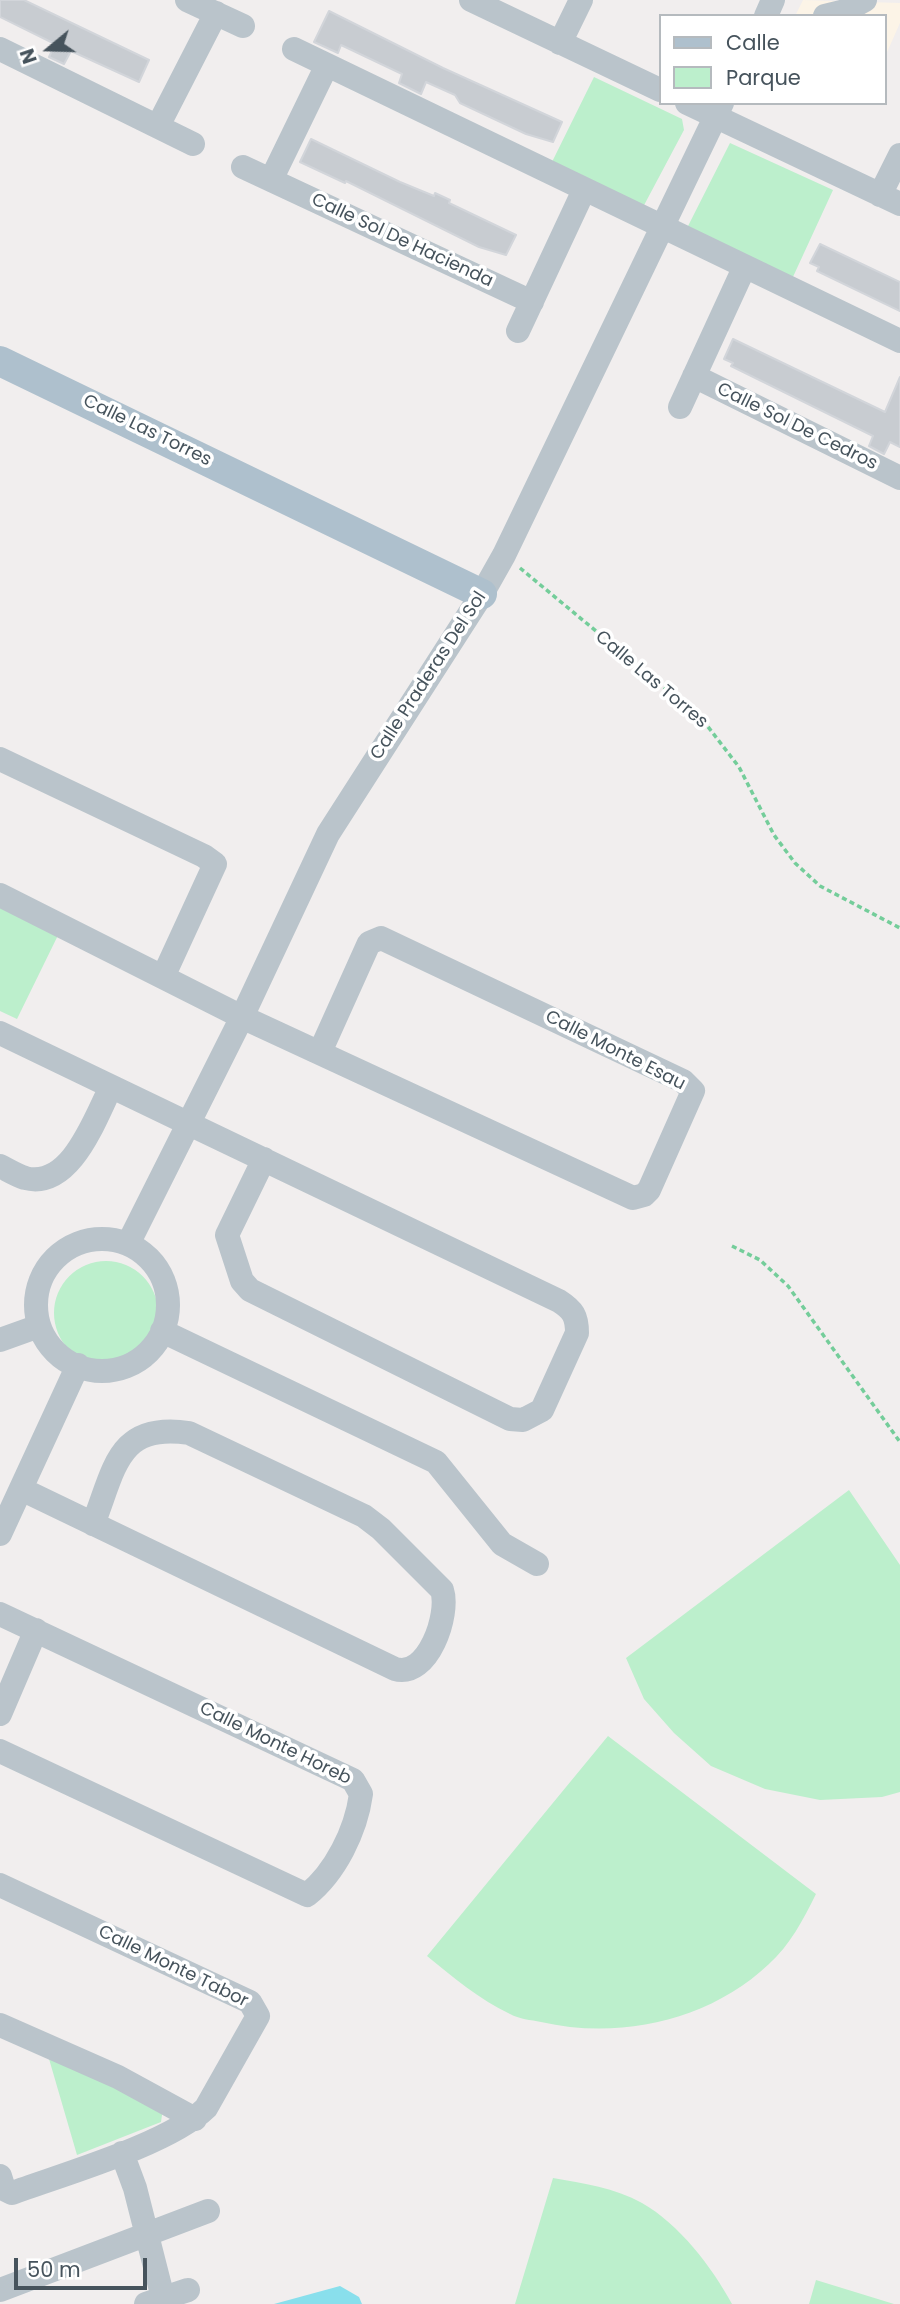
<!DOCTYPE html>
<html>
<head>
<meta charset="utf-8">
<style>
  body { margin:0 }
  #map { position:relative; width:900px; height:2304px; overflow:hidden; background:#f1eeee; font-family:Poppins,sans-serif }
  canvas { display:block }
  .legend { position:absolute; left:659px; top:14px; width:228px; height:91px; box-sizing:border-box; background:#fff; border:2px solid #b5babe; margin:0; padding:9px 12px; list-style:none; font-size:21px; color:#46535c }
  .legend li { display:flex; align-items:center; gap:14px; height:35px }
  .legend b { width:35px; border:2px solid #b5babe }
  .north { position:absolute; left:14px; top:14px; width:70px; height:70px; -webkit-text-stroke:5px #fff; paint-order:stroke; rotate:251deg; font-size:19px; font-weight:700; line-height:28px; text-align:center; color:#46535c }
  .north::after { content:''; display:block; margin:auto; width:24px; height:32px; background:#46535c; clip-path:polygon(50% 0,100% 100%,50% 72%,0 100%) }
  .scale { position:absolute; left:14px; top:2258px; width:133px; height:32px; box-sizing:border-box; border:4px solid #46535c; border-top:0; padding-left:9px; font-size:21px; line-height:24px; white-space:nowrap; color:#46535c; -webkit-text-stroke:5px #fff; paint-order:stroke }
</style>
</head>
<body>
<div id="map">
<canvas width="900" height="2304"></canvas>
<ul class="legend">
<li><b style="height:9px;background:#aec0cd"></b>Calle</li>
<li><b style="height:19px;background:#bcefcc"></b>Parque</li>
</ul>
<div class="north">N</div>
<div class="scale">50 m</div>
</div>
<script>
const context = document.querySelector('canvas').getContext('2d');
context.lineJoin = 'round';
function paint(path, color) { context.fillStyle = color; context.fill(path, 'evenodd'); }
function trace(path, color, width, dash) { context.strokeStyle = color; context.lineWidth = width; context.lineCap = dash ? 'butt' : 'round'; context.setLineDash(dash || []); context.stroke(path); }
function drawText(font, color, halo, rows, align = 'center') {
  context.font = font + ' Poppins,sans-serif'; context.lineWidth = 7; context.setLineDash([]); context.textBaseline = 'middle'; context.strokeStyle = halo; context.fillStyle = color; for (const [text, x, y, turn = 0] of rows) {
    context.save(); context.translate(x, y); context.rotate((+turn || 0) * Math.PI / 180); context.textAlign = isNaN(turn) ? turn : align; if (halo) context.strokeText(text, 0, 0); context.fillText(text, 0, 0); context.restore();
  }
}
paint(new Path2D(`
  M 803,0 L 900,3 L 900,23 L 884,59 L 884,16 L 795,16 Z`), '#fcf4e7');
paint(new Path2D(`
  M 594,77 L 682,119 L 684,130 L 642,209 L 551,164 Z
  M 730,143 L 833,190 L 792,279 L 685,232 Z
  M 0,888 L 65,921 L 17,1019 L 0,1011 Z
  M54 1313a52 52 0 1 1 104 0a52 52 0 1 1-104 0Z
  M 849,1490 L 900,1565 L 900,1792 L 882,1797 L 820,1800 L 765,1789 L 711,1766 L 674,1733 L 644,1699 L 626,1658 Z
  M 608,1736 L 816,1894 C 803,1920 790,1945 769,1964 C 709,2021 619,2040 541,2022 C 531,2020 519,2019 510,2014 C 480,2000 453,1977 427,1956 Z
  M 47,2052 L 163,2108 L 161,2122 L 77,2155 Z
  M 553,2178 C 583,2183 615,2188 642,2203 C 679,2224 712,2267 732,2304 L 515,2304 Z
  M 816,2280 L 894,2304 L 809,2304 Z`), '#bcefcc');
paint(new Path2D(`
  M 340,2286 L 359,2297 L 362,2304 L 274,2304 Z`), '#89dfec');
const building = new Path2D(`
  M 0,0 L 24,0 L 149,60 L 139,82 L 71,51 L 64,64 L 49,57 L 55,44 L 0,17 Z
  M 329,11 L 443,68 L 562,122 L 553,142 L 526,134 L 460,103 L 455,95 L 426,82 L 421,94 L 399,83 L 402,74 L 341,45 L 338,53 L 314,42 Z
  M 311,139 L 400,182 L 434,196 L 435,193 L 450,200 L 449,203 L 516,235 L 506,255 L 479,247 L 346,181 L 345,183 L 300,162 Z
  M 820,244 L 900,282 L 900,311 L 817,271 L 819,267 L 810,263 Z
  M 733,339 L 885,412 L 900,377 L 900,447 L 890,442 L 884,454 L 869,446 L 873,436 L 731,366 L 733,363 L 724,359 Z`);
paint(building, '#c8ccd1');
trace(building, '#d2d5da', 2);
trace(new Path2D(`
  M 520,568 L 702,719 L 739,767 L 774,835 L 795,863 L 820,886 L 900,928
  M 732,1246 L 760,1260 L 788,1286 L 900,1442`), '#74cd9a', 3.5, [5, 3.5]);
trace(new Path2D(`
  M 187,0 L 243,26
  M 471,0 L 660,90
  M 766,16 L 773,0
  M 825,16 L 845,11 L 865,0
  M 560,43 L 581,0
  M 0,49 L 193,144
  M 294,49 L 900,341
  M 687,103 L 900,204
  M 158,126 L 216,13
  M 243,167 L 532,302
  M 271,180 L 327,65
  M 880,195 L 900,155
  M 518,331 L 584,190
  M 694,376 L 900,478
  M 680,407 L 744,268
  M 0,759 L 204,856 L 215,864 L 163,977
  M 0,895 L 242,1017 L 633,1198 L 644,1195 L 649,1190 L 693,1091 L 683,1081 L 381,938 L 369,943 L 320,1052
  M 0,1033 C 186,1123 372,1211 559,1301 C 573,1310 577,1316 577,1333 L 542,1410 L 523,1420 L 510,1419 L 250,1290 L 242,1281 L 227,1235 L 264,1159
  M 0,1166 C 8,1170 16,1175 25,1178 C 71,1190 95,1118 111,1087
  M36 1305a66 66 0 1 1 132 0a66 66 0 1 1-132 0Z
  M 128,1244 L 242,1017 L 328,834 L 482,594 L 504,555 L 722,103
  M 162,1331 L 436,1462 L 502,1544 L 537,1564
  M 0,1340 L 39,1326
  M 21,1489 L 395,1669 C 428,1679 450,1614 442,1590 L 381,1529 L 364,1516 L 189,1433 C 117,1422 115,1469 93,1524
  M 0,1534 L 78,1365
  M 0,1614 L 353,1780 L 361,1794 C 356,1831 335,1873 307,1895 L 0,1751
  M 0,1714 L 36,1630
  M 0,1885 L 250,2002 L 258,2016 L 206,2108 C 169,2144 64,2174 12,2193 L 4,2189 L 0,2176
  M 0,2025 L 118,2077 L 195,2119
  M 122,2153 L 135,2188 L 163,2298
  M 0,2290 L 208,2211
  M 146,2304 L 188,2290`), '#bac4cb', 24);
trace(new Path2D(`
  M 0,361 L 482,594`), '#aec0cd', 30);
drawText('18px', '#46535c', '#fff', [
  ["Calle Sol De Hacienda",402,241,25],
  ["Calle Sol De Cedros",797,427,26],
  ["Calle Las Torres",147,431,26],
  ["Calle Praderas Del Sol",429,676,-57],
  ["Calle Las Torres",651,680,40],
  ["Calle Monte Esau",615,1051,27],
  ["Calle Monte Horeb",275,1744,26],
  ["Calle Monte Tabor",173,1967,26]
]);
</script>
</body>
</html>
